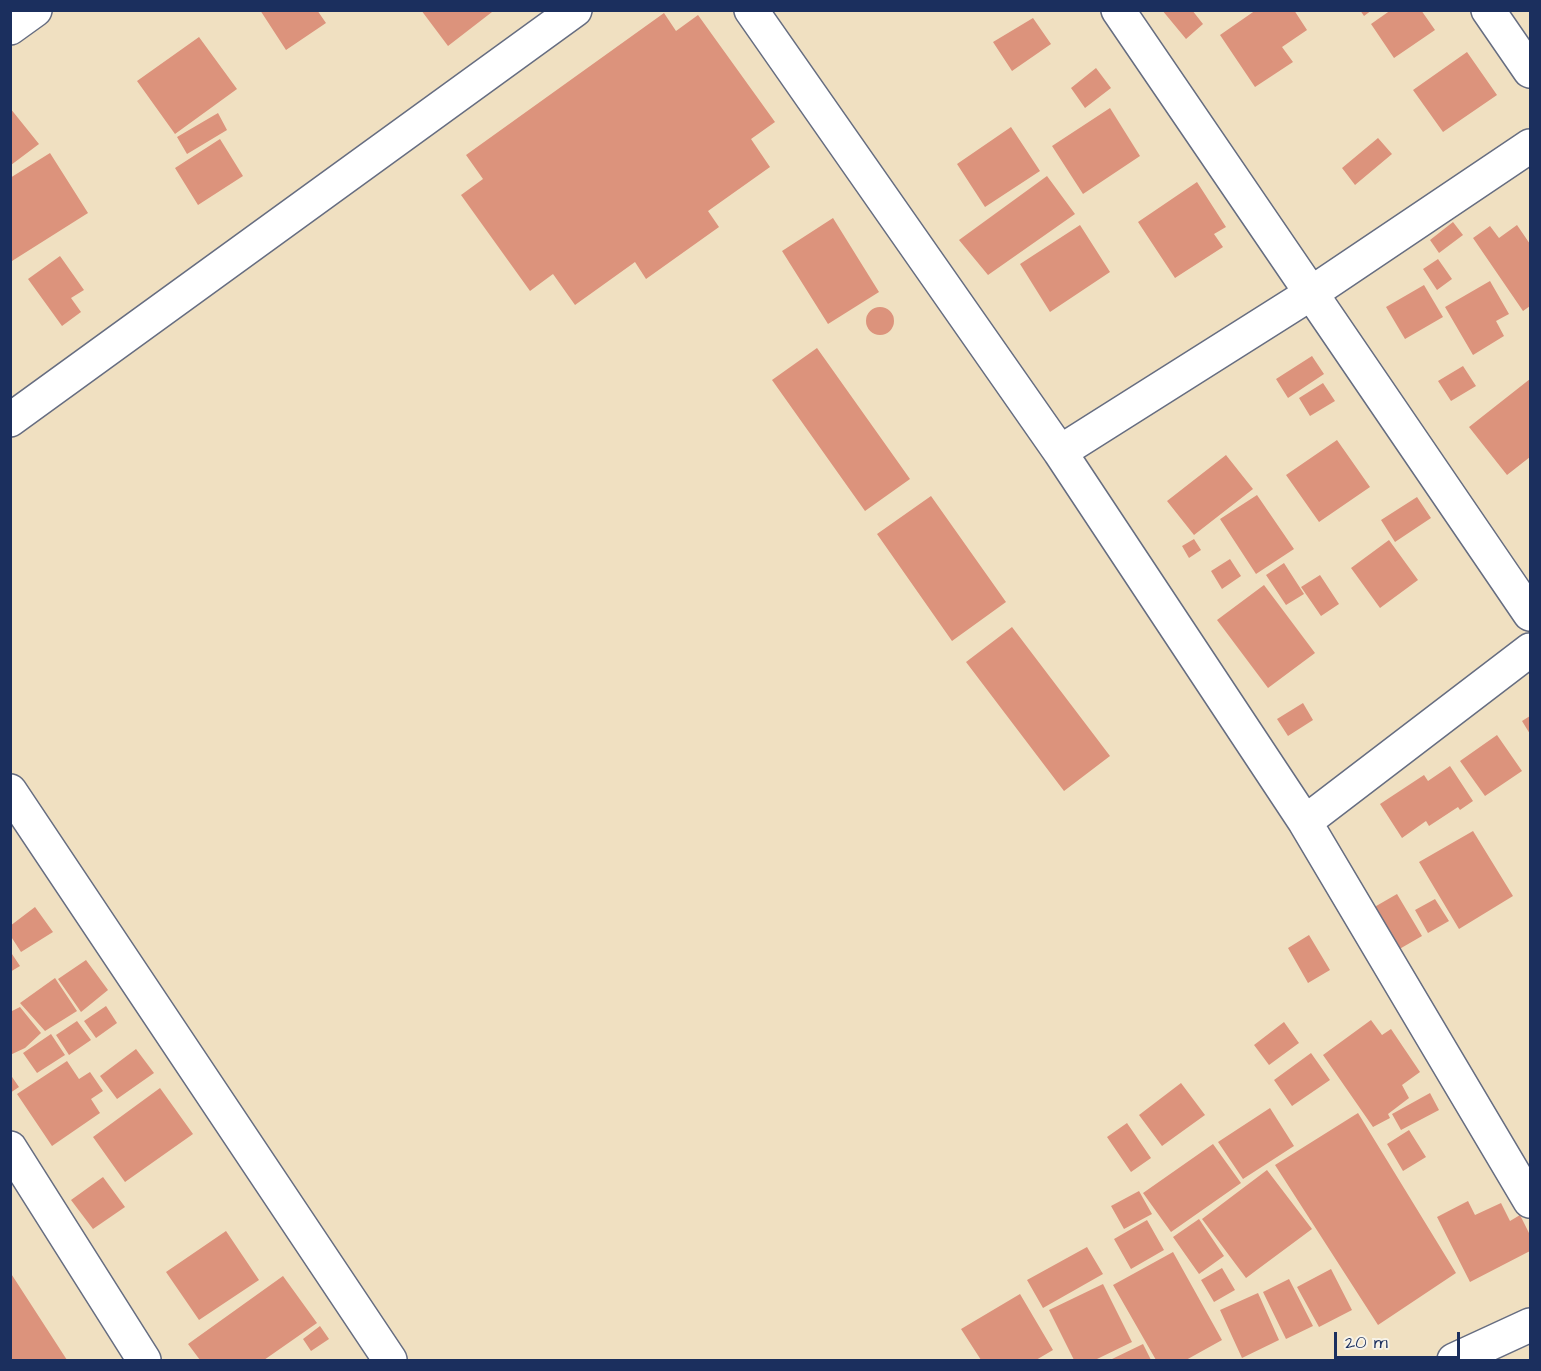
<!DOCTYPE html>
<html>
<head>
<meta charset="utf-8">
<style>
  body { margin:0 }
  #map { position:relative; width:1541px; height:1371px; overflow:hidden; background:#f0e0c1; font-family:"Architects Daughter",sans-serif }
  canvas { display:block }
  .frame { position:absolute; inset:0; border:12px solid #1b2f5e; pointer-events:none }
  .scale { position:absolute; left:1334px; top:1332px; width:126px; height:27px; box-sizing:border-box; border:3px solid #1b2f5e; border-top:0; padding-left:8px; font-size:18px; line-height:21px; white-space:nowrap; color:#1b2f5e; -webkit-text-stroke:4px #f7f3e8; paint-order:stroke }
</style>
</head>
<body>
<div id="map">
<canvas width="1541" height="1371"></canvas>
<div class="frame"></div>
<div class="scale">20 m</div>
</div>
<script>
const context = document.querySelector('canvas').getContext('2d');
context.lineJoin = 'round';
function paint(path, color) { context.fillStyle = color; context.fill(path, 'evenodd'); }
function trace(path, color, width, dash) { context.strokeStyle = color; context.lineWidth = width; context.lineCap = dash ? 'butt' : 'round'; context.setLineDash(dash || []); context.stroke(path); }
paint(new Path2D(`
  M 260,10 L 317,10 L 326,23 L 286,50 Z
  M 421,10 L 490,10 L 492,12 L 448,46 Z
  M 1162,10 L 1192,10 L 1203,24 L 1186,39 Z
  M 1256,10 L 1294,10 L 1307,30 L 1282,47 L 1293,62 L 1255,87 L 1220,35 Z
  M 1360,10 L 1372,10 L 1364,16 Z
  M 1391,10 L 1421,10 L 1435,30 L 1394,58 L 1371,24 Z
  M 664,13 L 676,31 L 698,15 L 775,122 L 751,139 L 770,167 L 708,211 L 719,227 L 646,279 L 635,262 L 575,305 L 553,274 L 530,291 L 461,195 L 483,179 L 466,155 Z
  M 1033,18 L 1051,44 L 1012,71 L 993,42 Z
  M 199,37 L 237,89 L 175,134 L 137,81 Z
  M 1467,52 L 1497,95 L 1443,132 L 1413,90 Z
  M 1096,68 L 1111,88 L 1085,108 L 1071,88 Z
  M 10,108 L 39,144 L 11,165 L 10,164 Z
  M 1110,108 L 1140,156 L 1083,194 L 1052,146 Z
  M 218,113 L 227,130 L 187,154 L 177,137 Z
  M 1011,127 L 1040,171 L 985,207 L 957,164 Z
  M 1378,138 L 1392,154 L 1355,185 L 1342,168 Z
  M 220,139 L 243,176 L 198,205 L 175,168 Z
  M 50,153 L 88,213 L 12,261 L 10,178 Z
  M 1047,176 L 1075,214 L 988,275 L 959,240 Z
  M 1197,182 L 1226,227 L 1214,234 L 1223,247 L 1175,278 L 1138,222 Z
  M 833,218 L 879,292 L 828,324 L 782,251 Z
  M 1453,222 L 1463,235 L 1439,253 L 1430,240 Z
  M 1080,225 L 1110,272 L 1050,312 L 1020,264 Z
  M 1517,225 L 1530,244 L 1530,306 L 1523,311 L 1473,238 L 1490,226 L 1499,238 Z
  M 60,256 L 84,290 L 71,298 L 81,312 L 62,326 L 28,279 Z
  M 1438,259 L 1452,279 L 1437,290 L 1423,269 Z
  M 1490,281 L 1509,314 L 1496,321 L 1504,336 L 1473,355 L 1445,307 Z
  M 1424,285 L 1443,317 L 1405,339 L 1386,307 Z
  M866 321a14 14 0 1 1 28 0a14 14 0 1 1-28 0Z
  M 817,348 L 910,479 L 865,511 L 772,380 Z
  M 1312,356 L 1324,374 L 1288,398 L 1276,379 Z
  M 1463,366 L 1476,386 L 1451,401 L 1438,381 Z
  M 1530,379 L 1530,457 L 1507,475 L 1469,427 Z
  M 1323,383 L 1335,401 L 1310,416 L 1299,398 Z
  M 1337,440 L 1370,487 L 1319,522 L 1286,475 Z
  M 1226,455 L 1253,489 L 1194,535 L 1167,501 Z
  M 1257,495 L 1294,549 L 1256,574 L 1220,519 Z
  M 931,496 L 1006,602 L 952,641 L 877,534 Z
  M 1417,497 L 1431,518 L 1395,542 L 1381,520 Z
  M 1194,539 L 1201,550 L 1189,558 L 1182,546 Z
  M 1389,540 L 1418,580 L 1380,608 L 1351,568 Z
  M 1230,559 L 1241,576 L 1222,589 L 1211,571 Z
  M 1284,563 L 1304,594 L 1286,605 L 1266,575 Z
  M 1320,575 L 1339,604 L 1321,616 L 1301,587 Z
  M 1264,585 L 1315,653 L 1268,688 L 1217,620 Z
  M 1012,627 L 1110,756 L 1064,791 L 966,662 Z
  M 1303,703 L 1313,720 L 1288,736 L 1277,719 Z
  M 1530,716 L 1530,734 L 1522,721 Z
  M 1497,735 L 1522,771 L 1485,796 L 1460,761 Z
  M 1450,766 L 1473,801 L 1460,810 L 1458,807 L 1429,826 L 1426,821 L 1402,838 L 1380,804 L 1424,775 L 1428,781 Z
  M 1473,831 L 1513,896 L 1459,929 L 1419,862 Z
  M 1397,894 L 1422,936 L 1396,951 L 1371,909 Z
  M 1435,899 L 1449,921 L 1428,933 L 1415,910 Z
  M 35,907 L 53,932 L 21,952 L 10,935 L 10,926 Z
  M 1309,935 L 1330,970 L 1308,983 L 1288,948 Z
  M 10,951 L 20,966 L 10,972 Z
  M 86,960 L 108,990 L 81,1012 L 58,979 Z
  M 55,978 L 77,1011 L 45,1031 L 20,1003 Z
  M 106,1006 L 117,1023 L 96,1038 L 84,1021 Z
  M 20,1007 L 41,1033 L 25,1048 L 10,1055 L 10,1012 Z
  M 1371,1020 L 1382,1035 L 1391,1029 L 1420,1072 L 1402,1085 L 1409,1098 L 1388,1114 L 1390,1118 L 1373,1127 L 1323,1055 Z
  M 77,1021 L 91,1040 L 69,1055 L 56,1035 Z
  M 1284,1022 L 1299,1043 L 1269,1065 L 1254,1045 Z
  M 51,1034 L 65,1055 L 37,1073 L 23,1053 Z
  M 136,1049 L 154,1073 L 117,1099 L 100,1076 Z
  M 1311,1053 L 1330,1080 L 1292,1106 L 1274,1080 Z
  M 67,1061 L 79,1079 L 90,1072 L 103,1091 L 91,1099 L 100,1113 L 52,1146 L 17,1094 Z
  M 10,1074 L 19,1087 L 10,1093 Z
  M 1181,1083 L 1205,1115 L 1162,1146 L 1139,1115 Z
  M 160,1088 L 193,1134 L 125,1182 L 93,1137 Z
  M 1430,1093 L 1439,1110 L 1401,1130 L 1392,1114 Z
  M 1270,1108 L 1294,1146 L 1243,1179 L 1218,1142 Z
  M 1358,1113 L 1456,1273 L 1378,1325 L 1275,1165 Z
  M 1127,1123 L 1151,1158 L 1131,1172 L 1107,1137 Z
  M 1409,1130 L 1426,1157 L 1403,1171 L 1387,1144 Z
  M 1213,1144 L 1241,1183 L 1171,1232 L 1143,1193 Z
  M 1267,1170 L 1312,1229 L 1246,1278 L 1202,1219 Z
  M 103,1177 L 125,1207 L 93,1229 L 71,1200 Z
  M 1139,1191 L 1152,1214 L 1124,1229 L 1111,1206 Z
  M 1468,1201 L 1475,1215 L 1501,1203 L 1510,1221 L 1520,1215 L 1530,1235 L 1530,1251 L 1470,1282 L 1437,1217 Z
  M 1199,1219 L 1224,1256 L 1199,1274 L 1173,1237 Z
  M 1147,1220 L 1164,1250 L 1131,1269 L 1114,1239 Z
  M 226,1231 L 259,1280 L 199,1320 L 166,1272 Z
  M 1087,1247 L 1103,1274 L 1043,1308 L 1027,1280 Z
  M 1173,1252 L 1222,1340 L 1186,1360 L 1156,1360 L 1113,1285 Z
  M 1222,1268 L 1235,1290 L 1214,1302 L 1201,1280 Z
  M 1331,1269 L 1352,1310 L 1319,1327 L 1297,1287 Z
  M 10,1272 L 67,1360 L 10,1360 Z
  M 283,1276 L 317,1323 L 264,1360 L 200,1360 L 188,1344 Z
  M 1289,1279 L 1313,1326 L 1286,1339 L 1263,1292 Z
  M 1103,1284 L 1132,1342 L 1095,1360 L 1074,1360 L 1049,1310 Z
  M 1258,1293 L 1279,1340 L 1242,1358 L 1220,1310 Z
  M 1020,1294 L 1053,1350 L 1036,1360 L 981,1360 L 961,1329 Z
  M 320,1326 L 329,1339 L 311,1351 L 303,1339 Z
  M 1143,1344 L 1151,1360 L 1110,1360 Z`), '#dc937c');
const minor = new Path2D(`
  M 751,10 L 1060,452 L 1305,822 L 1530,1201
  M 1118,10 L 1530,614
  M 1488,10 L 1530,71
  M 10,28 L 35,10
  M 10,420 L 575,10
  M 1060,452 L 1310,294 L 1530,146
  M 10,791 L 390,1360
  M 1305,822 L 1530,650
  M 10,1148 L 144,1360
  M 1454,1360 L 1530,1325`);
trace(minor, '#666d81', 36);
trace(minor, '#fff', 33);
</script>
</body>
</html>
